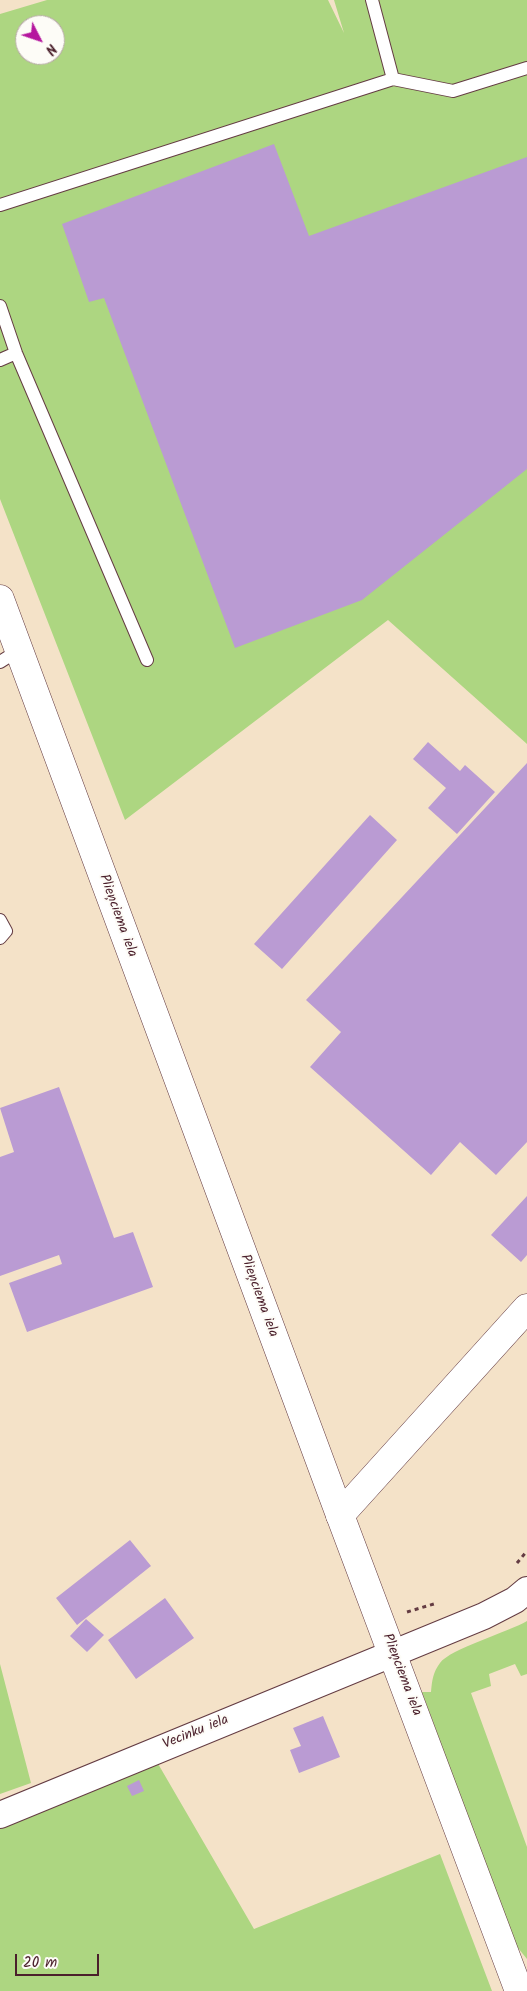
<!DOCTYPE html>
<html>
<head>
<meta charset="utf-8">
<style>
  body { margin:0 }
  #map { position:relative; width:527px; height:1991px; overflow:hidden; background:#f4e2c8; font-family:Kalam,sans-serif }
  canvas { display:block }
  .north { position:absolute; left:15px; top:15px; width:50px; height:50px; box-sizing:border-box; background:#fdfcf7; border:1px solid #b5a4a5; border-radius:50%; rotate:131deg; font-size:14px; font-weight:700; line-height:20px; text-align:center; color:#4a1f2b }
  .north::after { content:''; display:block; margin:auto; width:18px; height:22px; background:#b5179e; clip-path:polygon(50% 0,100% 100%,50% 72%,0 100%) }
  .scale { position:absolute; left:15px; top:1954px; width:84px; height:22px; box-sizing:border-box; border:2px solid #4a1f2b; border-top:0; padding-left:6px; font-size:15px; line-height:18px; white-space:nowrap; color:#4a1f2b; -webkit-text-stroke:4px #fdfcf7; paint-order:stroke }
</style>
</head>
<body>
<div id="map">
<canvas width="527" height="1991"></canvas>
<div class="north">N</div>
<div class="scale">20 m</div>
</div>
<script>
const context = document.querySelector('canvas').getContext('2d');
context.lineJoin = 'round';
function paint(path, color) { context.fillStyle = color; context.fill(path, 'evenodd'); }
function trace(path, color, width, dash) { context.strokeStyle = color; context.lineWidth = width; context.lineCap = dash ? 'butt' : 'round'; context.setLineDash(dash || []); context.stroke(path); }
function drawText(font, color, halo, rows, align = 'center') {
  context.font = font + ' Kalam,sans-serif'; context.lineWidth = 4; context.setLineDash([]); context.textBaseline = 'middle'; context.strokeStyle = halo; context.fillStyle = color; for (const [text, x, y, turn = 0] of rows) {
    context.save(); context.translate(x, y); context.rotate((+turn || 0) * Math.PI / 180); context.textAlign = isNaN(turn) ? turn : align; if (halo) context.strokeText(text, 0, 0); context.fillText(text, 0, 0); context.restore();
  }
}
paint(new Path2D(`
  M 47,0 L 328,0 L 344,33 L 334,0 L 527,0 L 527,744 L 388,620 L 125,820 L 0,499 L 0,14 ZM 25,25 L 55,25 L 55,55 L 25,55 Z
  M 527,1621 L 527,1674 L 521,1676 L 515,1664 L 489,1674 L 491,1686 L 471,1693 L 527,1847 L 527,1959 L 514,1943 L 422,1692 L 431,1692 C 432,1681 433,1672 440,1663 C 450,1649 508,1632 527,1621 Z
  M 0,1664 L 31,1783 L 0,1794 Z
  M 157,1762 L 254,1929 L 440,1854 L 492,1991 L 0,1991 L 0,1828 Z`), '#add681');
paint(new Path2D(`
  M 274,144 L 309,236 L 527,157 L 527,469 L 362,600 L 235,648 L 104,298 L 89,302 L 62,224 Z
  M 428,742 L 460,771 L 465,765 L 495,792 L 457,834 L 428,808 L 446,788 L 413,759 Z
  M 527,763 L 527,1142 L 496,1175 L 460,1142 L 431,1175 L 310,1067 L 341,1032 L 306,1000 Z
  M 370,815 L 397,840 L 282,969 L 254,944 Z
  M 59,1087 L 114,1238 L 133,1232 L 153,1287 L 27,1332 L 9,1283 L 62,1264 L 59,1255 L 0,1276 L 0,1157 L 14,1152 L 0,1108 Z
  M 527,1196 L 527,1255 L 521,1262 L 491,1235 Z
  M 130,1540 L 151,1566 L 77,1625 L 56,1598 Z
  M 165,1598 L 194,1638 L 136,1679 L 108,1640 Z
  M 86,1619 L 104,1635 L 87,1652 L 70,1636 Z
  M 323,1716 L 340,1757 L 299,1773 L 290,1750 L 301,1746 L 293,1728 Z
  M 139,1780 L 144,1791 L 132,1796 L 127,1786 Z`), '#ba9bd3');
const service = new Path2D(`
  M 372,0 L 393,79
  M 0,205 L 393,79 L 453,91 L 527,68
  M 0,306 L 16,353 L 147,660
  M 0,360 L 16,353
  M 0,662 L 19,650
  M 0,920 L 6,931 L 0,938`);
const minor = new Path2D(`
  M 0,1815 L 484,1616 L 515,1600 L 527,1590`);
const tertiary = new Path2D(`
  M 340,1515 L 527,1308`);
const secondary = new Path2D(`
  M 0,599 L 340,1515 L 519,1991`);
trace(service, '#643c43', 14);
trace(minor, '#643c43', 28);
trace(tertiary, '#643c43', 29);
trace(secondary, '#643c43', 29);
trace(new Path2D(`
  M 517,1563 L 527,1551
  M 407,1612 L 437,1603`), '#643c43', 3, [4, 4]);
trace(service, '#fff', 12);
trace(minor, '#fff', 26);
trace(tertiary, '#fff', 28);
trace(secondary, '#fff', 28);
drawText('14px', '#4a1f2b', '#fdfcf7', [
  ["Plieņciema iela",117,916,70],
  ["Plieņciema iela",258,1296,70],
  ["Plieņciema iela",401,1675,69],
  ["Vecinku iela",196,1733,-22]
]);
</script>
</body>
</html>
